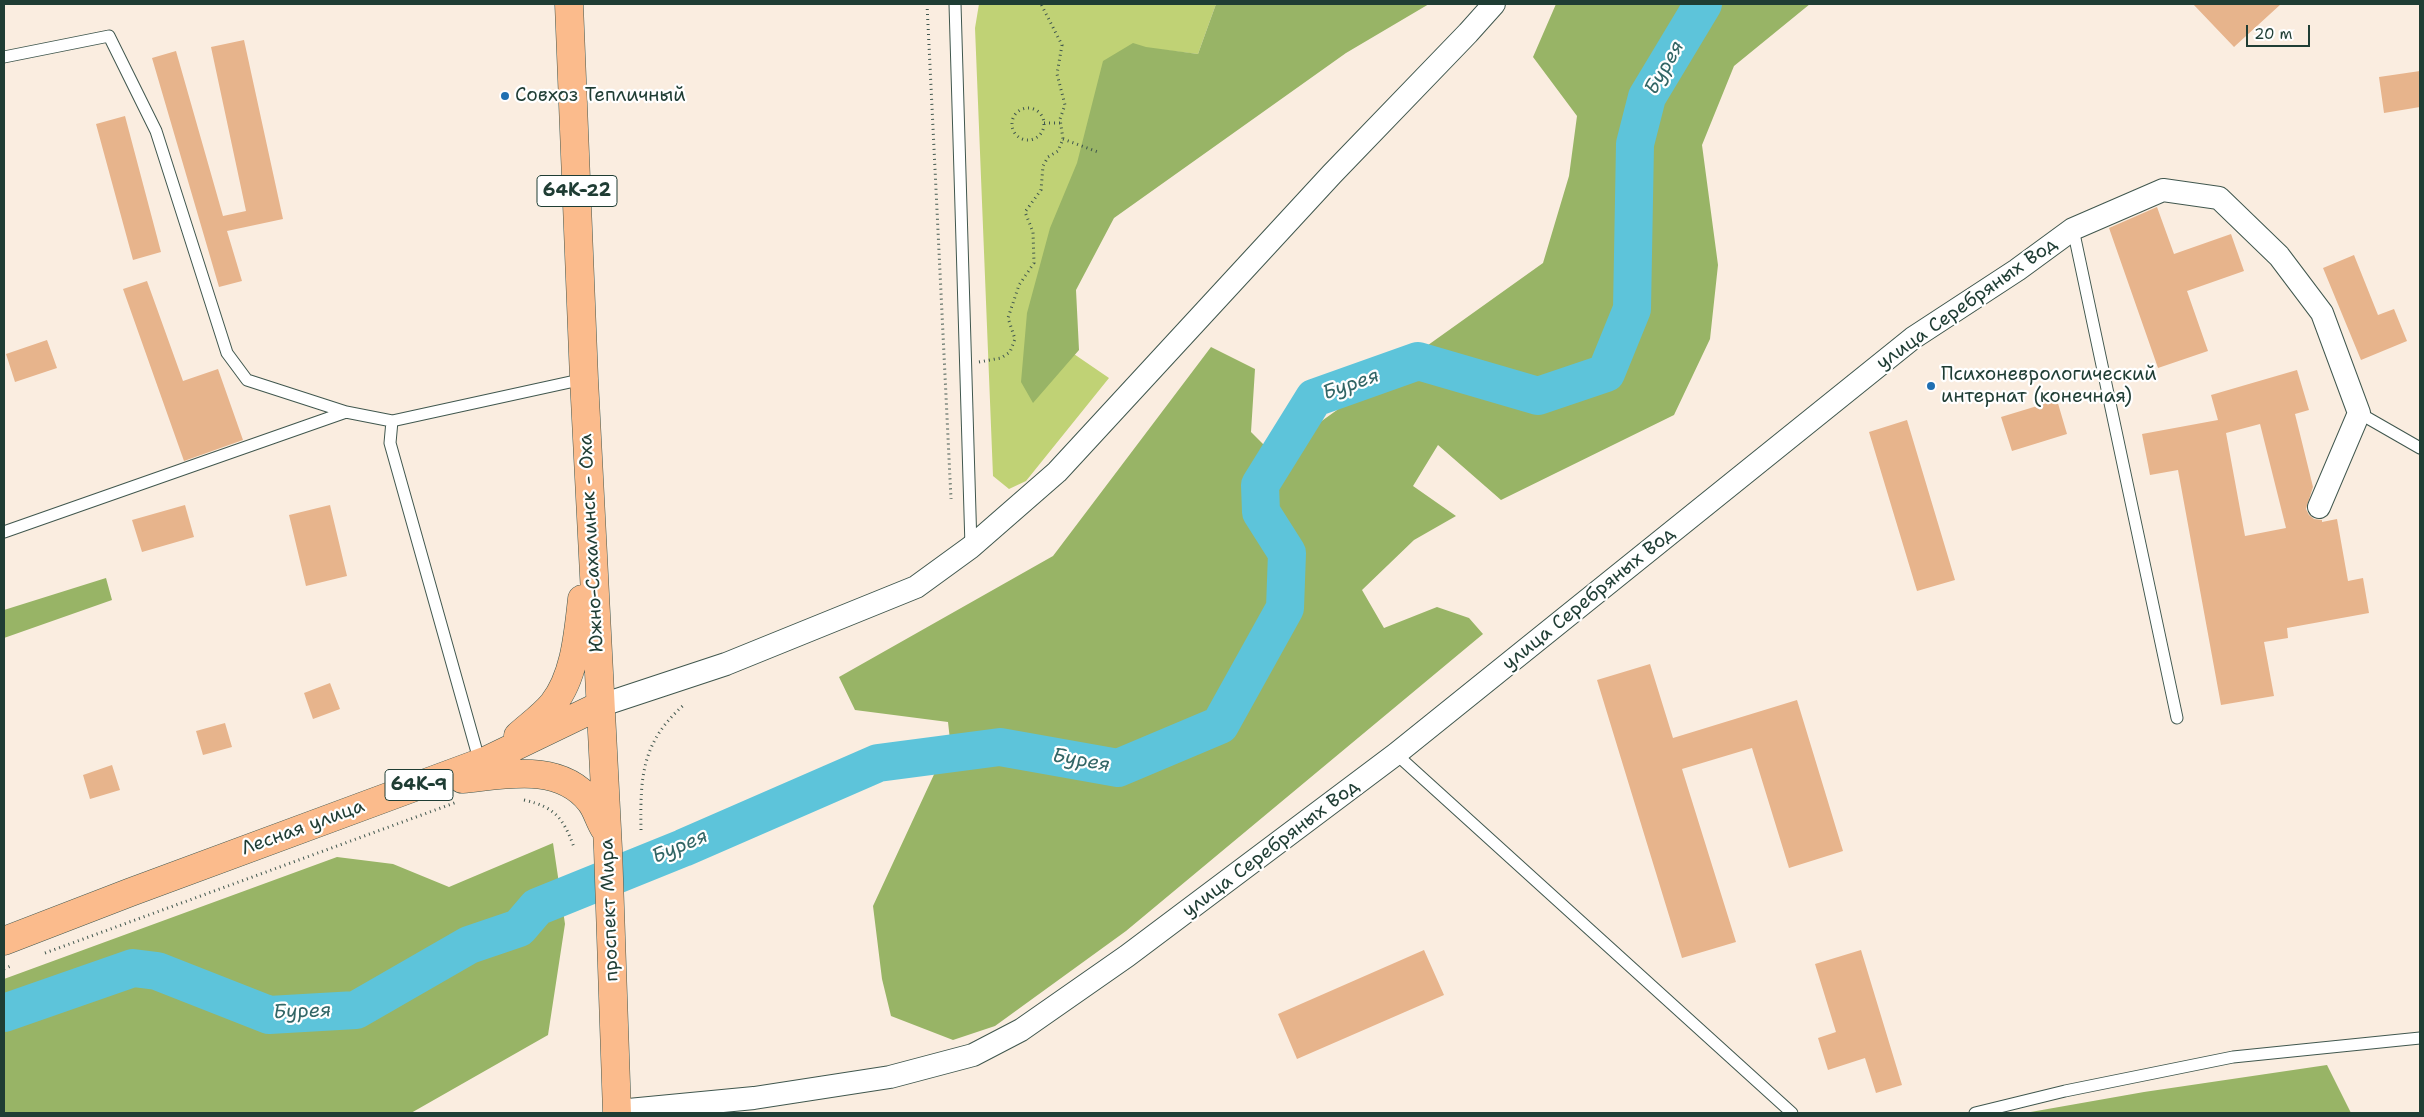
<!DOCTYPE html>
<html>
<head>
<meta charset="utf-8">
<style>
  body { margin:0 }
  #map { position:relative; width:2424px; height:1117px; overflow:hidden; background:#faede0; font-family:"Shantell Sans",sans-serif }
  canvas { display:block }
  .frame { position:absolute; inset:0; border:5px solid #1f3d34; pointer-events:none }
  .scale { position:absolute; left:2246px; top:25px; width:64px; height:22px; box-sizing:border-box; border:2px solid #1f3d34; border-top:0; padding-left:6px; font-size:15px; line-height:18px; white-space:nowrap; color:#1f3d34; -webkit-text-stroke:4px #fff; paint-order:stroke }
</style>
</head>
<body>
<div id="map">
<canvas width="2424" height="1117"></canvas>
<div class="frame"></div>
<div class="scale">20 m</div>
</div>
<script>
const context = document.querySelector('canvas').getContext('2d');
context.lineJoin = 'round';
function paint(path, color) { context.fillStyle = color; context.fill(path, 'evenodd'); }
function trace(path, color, width, dash) { context.strokeStyle = color; context.lineWidth = width; context.lineCap = dash ? 'butt' : 'round'; context.setLineDash(dash || []); context.stroke(path); }
function drawText(font, color, halo, rows, align = 'center') {
  context.font = font + ' "Shantell Sans",sans-serif'; context.lineWidth = 4.5; context.setLineDash([]); context.textBaseline = 'middle'; context.strokeStyle = halo; context.fillStyle = color; for (const [text, x, y, turn = 0] of rows) {
    context.save(); context.translate(x, y); context.rotate((+turn || 0) * Math.PI / 180); context.textAlign = isNaN(turn) ? turn : align; if (halo) context.strokeText(text, 0, 0); context.fillText(text, 0, 0); context.restore();
  }
}
paint(new Path2D(`
  M 979,4 L 1216,4 L 1198,54 L 1146,48 L 1052,339 L 1109,378 L 1026,481 L 1009,489 L 993,476 L 975,28 Z`), '#c0d275');
paint(new Path2D(`
  M 1216,4 L 1429,4 L 1346,53 L 1114,218 L 1076,290 L 1079,350 L 1033,403 L 1021,382 L 1027,313 L 1050,228 L 1077,163 L 1103,61 L 1133,43 L 1146,47 L 1198,54 Z
  M 1556,4 L 1810,4 L 1734,66 L 1702,145 L 1718,265 L 1710,339 L 1674,415 L 1501,500 L 1438,445 L 1413,486 L 1456,516 L 1414,540 L 1362,590 L 1384,628 L 1437,607 L 1469,618 L 1483,634 L 1126,931 L 995,1026 L 953,1040 L 891,1016 L 882,979 L 873,906 L 950,740 L 948,722 L 855,710 L 839,677 L 1053,556 L 1211,347 L 1255,369 L 1251,432 L 1274,455 L 1543,263 L 1569,176 L 1577,116 L 1533,57 Z
  M 106,578 L 112,600 L 4,638 L 4,610 Z
  M 553,843 L 565,924 L 548,1035 L 411,1113 L 4,1113 L 4,979 L 337,857 L 393,864 L 449,887 Z
  M 2327,1065 L 2351,1113 L 2025,1113 L 2144,1092 Z`), '#98b466');
trace(new Path2D(`
  M 4,1013 L 133,968 L 157,971 L 269,1015 L 356,1010 L 469,945 L 519,928 L 537,907 L 683,848 L 878,763 L 1000,747 L 1118,768 L 1220,725 L 1285,608 L 1287,553 L 1261,512 L 1260,485 L 1314,398 L 1418,361 L 1538,396 L 1606,373 L 1632,309 L 1635,144 L 1647,97 L 1703,4`), '#5dc4da', 38);
paint(new Path2D(`
  M 2193,4 L 2281,4 L 2234,47 Z
  M 244,40 L 283,219 L 227,231 L 242,281 L 219,287 L 152,58 L 176,51 L 223,216 L 246,211 L 211,47 Z
  M 2420,71 L 2420,107 L 2384,113 L 2379,77 Z
  M 125,116 L 161,252 L 133,260 L 96,124 Z
  M 2157,207 L 2174,254 L 2231,234 L 2244,271 L 2187,291 L 2208,351 L 2158,368 L 2109,228 Z
  M 2354,255 L 2378,315 L 2394,309 L 2407,341 L 2361,360 L 2323,268 Z
  M 147,281 L 183,381 L 218,369 L 243,440 L 184,461 L 123,289 Z
  M 47,340 L 57,368 L 15,382 L 6,354 Z
  M 2297,370 L 2309,410 L 2295,414 L 2313,487 L 2306,509 L 2309,515 L 2314,519 L 2322,520 L 2322,522 L 2337,519 L 2348,581 L 2363,578 L 2369,613 L 2287,628 L 2288,638 L 2264,642 L 2274,696 L 2221,705 L 2178,470 L 2150,475 L 2142,434 L 2218,420 L 2211,395 ZM 2260,424 L 2286,528 L 2245,536 L 2226,433 Z
  M 2057,400 L 2067,434 L 2012,451 L 2001,417 Z
  M 1907,420 L 1955,580 L 1917,591 L 1869,432 Z
  M 185,505 L 194,537 L 142,552 L 132,520 Z
  M 330,505 L 347,576 L 306,586 L 289,515 Z
  M 1650,664 L 1673,738 L 1797,700 L 1843,851 L 1789,868 L 1752,748 L 1682,769 L 1736,942 L 1682,958 L 1597,680 Z
  M 330,683 L 340,709 L 313,719 L 304,693 Z
  M 225,723 L 232,747 L 203,755 L 196,731 Z
  M 112,765 L 120,790 L 90,799 L 83,775 Z
  M 1424,950 L 1444,995 L 1297,1059 L 1278,1014 Z
  M 1861,950 L 1902,1085 L 1876,1093 L 1865,1058 L 1828,1070 L 1818,1038 L 1836,1032 L 1815,964 Z`), '#e7b48c');
const service = new Path2D(`
  M 955,4 L 971,547
  M 4,57 L 109,36 L 156,131 L 227,353 L 247,380 L 346,412
  M 2073,229 L 2177,718
  M 2359,413 L 2420,448
  M 392,421 L 390,443 L 480,763
  M 4,532 L 346,412 L 392,421 L 584,379
  M 1396,754 L 1792,1113
  M 1975,1113 L 2065,1091 L 2233,1057 L 2420,1038`);
const minor = new Path2D(`
  M 599,706 L 726,664 L 916,587 L 971,547 L 1057,472 L 1332,174 L 1468,33 L 1494,4
  M 618,1111 L 754,1098 L 890,1077 L 973,1055 L 1021,1030 L 1127,956 L 1396,754 L 1913,338 L 2017,270 L 2073,229 L 2163,190 L 2219,198 L 2279,256 L 2322,313 L 2359,413 L 2319,507`);
const primary = new Path2D(`
  M 569,4 L 584,379 L 608,849 L 617,1113
  M 518,736 C 529,726 543,716 553,704 C 575,676 578,634 582,599
  M 462,779 C 505,775 559,762 590,801 C 596,808 599,820 604,828
  M 4,941 L 131,892 L 485,761 L 599,706`);
trace(service, '#40574e', 13);
trace(minor, '#40574e', 24);
trace(primary, '#40574e', 29);
trace(new Path2D(`
  M 927,4 L 951,499
  M1012 124a16 16 0 1 1 32 0a16 16 0 1 1-32 0Z
  M 1044,123 L 1061,123
  M 1063,139 L 1098,152
  M 979,362 L 1001,358 L 1010,352 L 1015,339 L 1008,318 L 1019,285 L 1034,263 L 1033,232 L 1025,212 L 1041,190 L 1043,166 L 1048,157 L 1058,151 L 1063,139 L 1060,119 L 1065,105 L 1057,74 L 1062,45 L 1041,4
  M 524,800 C 555,807 563,818 574,847
  M 641,830 C 640,776 642,741 685,704
  M 45,953 L 457,802
  M 4,969 L 13,965`), '#40574e', 3, [1, 4]);
trace(service, '#fff', 11);
trace(minor, '#fff', 22);
trace(primary, '#fbbb8c', 28);
for (const [x, y, r, color] of [
  [505,96,5,"#1f6fb2"],
  [1931,386,5,"#1f6fb2"]
]) { const dot = new Path2D(); dot.arc(x, y, r, 0, 2 * Math.PI); context.fillStyle = color; context.fill(dot); trace(dot, '#fff', 2); }
for (const [x, y, w] of [
  [577,191,80],
  [419,785,68]
]) { const box = new Path2D(); box.roundRect(x - w / 2, y - 15.5, w, 31, 4); context.fillStyle = '#fff'; context.fill(box); trace(box, '#1f3d34', 1); }
drawText('bold 18px', '#1f3d34', null, [
  ["64К-22",577,191],
  ["64К-9",419,785]
]);
drawText('19px', '#1f3d34', '#fff', [
  ["Совхоз Тепличный",515,96],
  ["Психоневрологический",1941,375],
  ["интернат (конечная)",1941,397]
], 'left');
drawText('19px', '#1f3d34', '#fff', [
  ["улица Серебряных Вод",1967,304,-35],
  ["Южно-Сахалинск - Оха",592,543,-93],
  ["улица Серебряных Вод",1589,599,-39],
  ["Лесная улица",303,828,-20],
  ["улица Серебряных Вод",1271,849,-37],
  ["проспект Мира",610,910,-92]
]);
drawText('italic 20px', '#326666', '#fff', [
  ["Бурея",1665,68,-60],
  ["Бурея",1351,385,-19],
  ["Бурея",1081,761,10],
  ["Бурея",680,847,-23],
  ["Бурея",302,1012,-2]
]);
</script>
</body>
</html>
